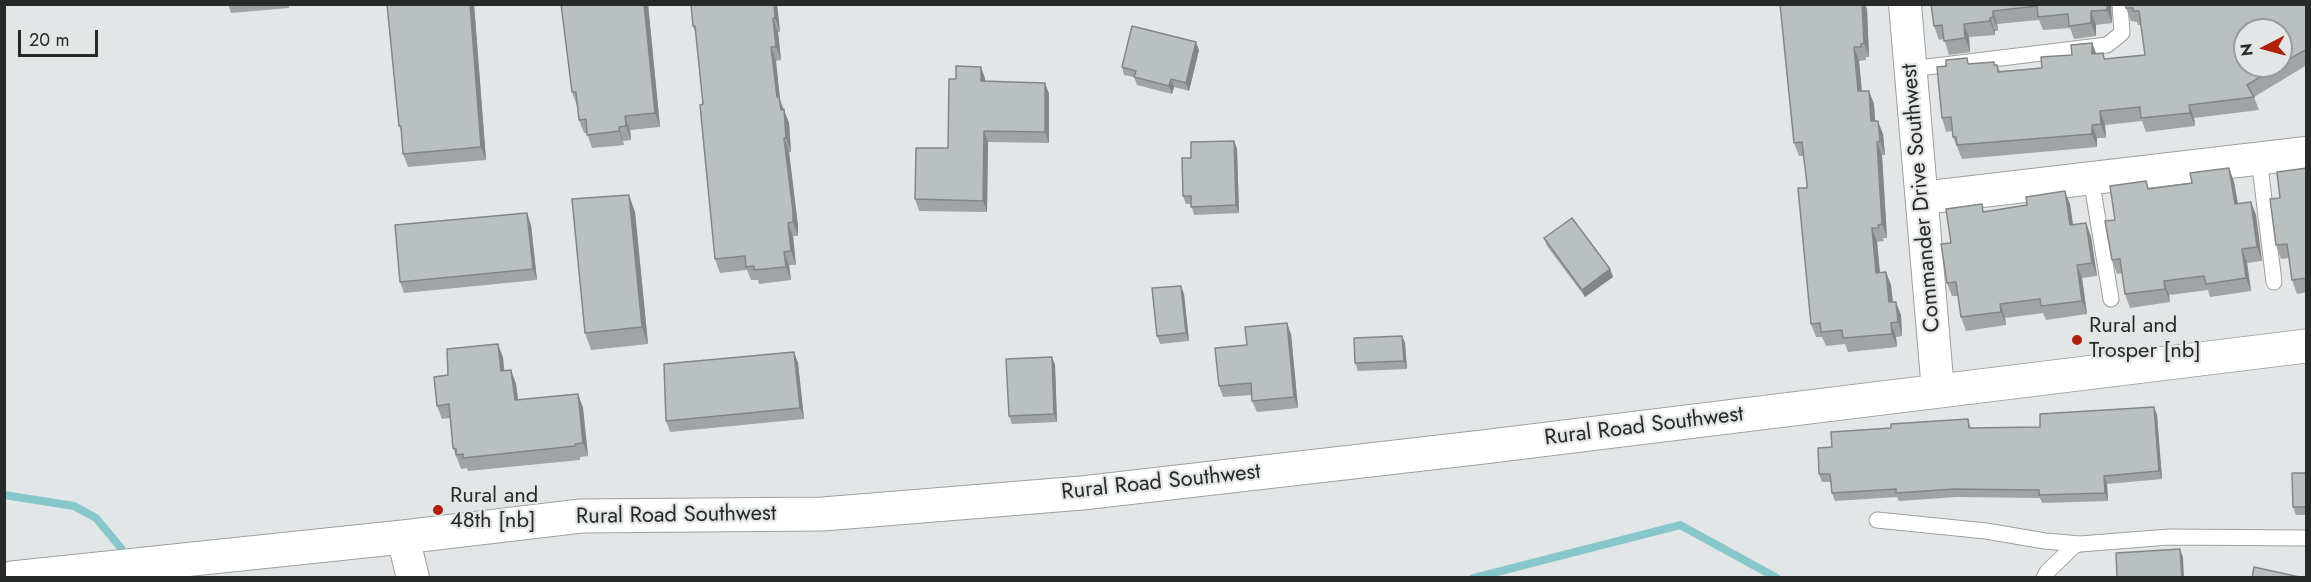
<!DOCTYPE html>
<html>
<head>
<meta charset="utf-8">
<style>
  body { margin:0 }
  #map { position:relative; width:2311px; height:582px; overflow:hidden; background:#e2e6e7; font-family:Jost,sans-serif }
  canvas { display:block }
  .frame { position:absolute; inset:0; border:6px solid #282929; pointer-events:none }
  .north { position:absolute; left:2233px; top:18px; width:60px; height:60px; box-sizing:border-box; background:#e2e6e7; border:2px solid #989a9b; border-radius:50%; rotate:264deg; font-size:16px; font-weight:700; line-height:24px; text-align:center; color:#282929 }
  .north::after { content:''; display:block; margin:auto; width:21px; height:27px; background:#af200a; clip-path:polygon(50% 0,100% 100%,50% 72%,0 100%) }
  .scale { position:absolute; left:18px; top:30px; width:80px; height:27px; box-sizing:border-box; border:3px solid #282929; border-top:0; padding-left:8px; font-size:18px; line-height:21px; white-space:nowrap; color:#282929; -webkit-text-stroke:4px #e2e6e7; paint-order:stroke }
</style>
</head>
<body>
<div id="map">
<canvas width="2311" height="582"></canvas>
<div class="frame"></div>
<div class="north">N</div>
<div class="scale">20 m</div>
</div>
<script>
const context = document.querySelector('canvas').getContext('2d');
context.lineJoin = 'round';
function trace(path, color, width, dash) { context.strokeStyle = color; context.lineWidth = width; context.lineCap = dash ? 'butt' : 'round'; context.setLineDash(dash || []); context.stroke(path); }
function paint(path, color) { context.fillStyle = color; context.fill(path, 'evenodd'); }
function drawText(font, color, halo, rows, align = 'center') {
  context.font = font + ' Jost,sans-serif'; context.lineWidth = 4.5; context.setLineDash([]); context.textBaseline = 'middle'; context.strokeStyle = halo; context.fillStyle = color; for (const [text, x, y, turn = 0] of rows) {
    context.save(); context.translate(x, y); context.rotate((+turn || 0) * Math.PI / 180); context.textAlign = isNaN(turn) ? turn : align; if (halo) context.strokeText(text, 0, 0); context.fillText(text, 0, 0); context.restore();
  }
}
trace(new Path2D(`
  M 4,495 L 74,506 L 96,518 L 121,548
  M 1473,578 L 1680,525 L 1777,578`), '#87c7cb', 8);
const service = new Path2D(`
  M 1911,69 L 2107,45 L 2122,33 L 2120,4
  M 2259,158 L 2274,282
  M 2091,178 L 2111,299
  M 1877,520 L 1986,531 L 2045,541 L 2080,544 L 2169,537 L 2306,538
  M 2044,578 L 2047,572 L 2074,546 L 2080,544`);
const minor = new Path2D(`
  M 1905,4 L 1938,391
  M 1922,198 L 2306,153
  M 403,537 L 413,578`);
const tertiary = new Path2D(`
  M 12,578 L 403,537 L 581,516 L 823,514 L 1082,493 L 1483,447 L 2306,346`);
trace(service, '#9ca0a0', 17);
trace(minor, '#9ca0a0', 34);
trace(tertiary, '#9ca0a0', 35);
trace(service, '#fff', 15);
trace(minor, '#fff', 32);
trace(tertiary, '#fff', 33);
paint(new Path2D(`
  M 228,4 L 289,4 L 289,8 L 231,13 Z
  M 474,4 L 486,160 L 408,167 L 403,154 L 402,133 L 399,126 Z
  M 561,4 L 648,4 L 660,127 L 630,130 L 631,140 L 623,141 L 624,145 L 592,148 L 587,133 L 584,133 L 579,120 L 578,106 L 577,106 L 572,92 Z
  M 691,4 L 777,4 L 780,32 L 778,32 L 781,60 L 776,61 L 780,100 L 789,123 L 791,152 L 789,152 L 798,226 L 798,236 L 793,236 L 796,265 L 789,265 L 791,280 L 759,284 L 758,280 L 751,280 L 747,270 L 720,273 L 715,259 L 703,104 L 696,34 L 693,26 Z
  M 1931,4 L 2111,4 L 2112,23 L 2096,25 L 2096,36 L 2074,39 L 2070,28 L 2043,30 L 2039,20 L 1997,24 L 1998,31 L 1995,31 L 1995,35 L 1969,37 L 1970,52 L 1949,55 L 1944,39 L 1939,40 L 1934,26 Z
  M 2307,4 L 2307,65 L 2254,97 L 2259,110 L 2194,118 L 2195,126 L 2146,132 L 2142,121 L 2105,125 L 2106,138 L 2097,138 L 2097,147 L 1962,159 L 1953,137 L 1952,131 L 1946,132 L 1942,118 L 1969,63 L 1997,65 L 2000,71 L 2042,68 L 2072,55 L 2092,43 L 2096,53 L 2106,59 L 2145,55 L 2141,25 L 2138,25 L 2137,22 L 2131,21 L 2126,8 ZM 2281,30 L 2281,66 L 2245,66 Z
  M 1867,9 L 1869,57 L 1866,57 L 1866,60 L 1859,61 L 1862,91 L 1869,91 L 1874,104 L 1875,121 L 1883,134 L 1885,155 L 1882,155 L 1887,238 L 1883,238 L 1884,241 L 1877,242 L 1880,272 L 1886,272 L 1891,285 L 1893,302 L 1901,315 L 1902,336 L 1896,337 L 1897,347 L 1848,352 L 1845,344 L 1826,346 L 1822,337 L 1816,337 L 1811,324 L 1807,188 L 1804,156 L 1799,156 L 1794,143 Z
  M 1199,50 L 1189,91 L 1174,87 L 1172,94 L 1137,85 L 1134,77 L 1124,75 L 1122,67 Z
  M 985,78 L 985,81 L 1045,83 L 1049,94 L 1049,143 L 988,142 L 987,212 L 919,211 L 915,199 L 948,148 Z
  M 1234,141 L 1237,149 L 1239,213 L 1194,215 L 1191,204 L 1186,204 L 1183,196 L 1191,158 Z
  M 2229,168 L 2234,182 L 2238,203 L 2256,215 L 2262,261 L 2247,263 L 2251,291 L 2210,297 L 2208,290 L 2169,295 L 2170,302 L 2130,308 L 2125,294 L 2122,273 L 2117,274 L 2112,260 L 2115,220 L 2149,189 L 2192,183 Z
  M 2307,168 L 2307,292 L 2297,294 L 2292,280 L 2289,258 L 2281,259 L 2276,245 Z
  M 2070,204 L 2073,225 L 2086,223 L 2091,237 L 2097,276 L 2082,278 L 2087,314 L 2046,320 L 2043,313 L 2005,318 L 2006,325 L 1966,331 L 1961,317 L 1958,296 L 1952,296 L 1947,283 L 1951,243 L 1985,211 Z
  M 635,212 L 648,344 L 591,350 L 585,333 Z
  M 531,225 L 537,280 L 404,293 L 400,282 Z
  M 1544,238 L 1610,269 L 1613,277 L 1585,297 L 1547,246 Z
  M 1184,294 L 1189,341 L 1160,344 L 1157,336 Z
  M 1291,334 L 1298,408 L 1257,412 L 1252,401 L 1252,395 L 1223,397 L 1219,386 L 1247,345 Z
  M 1402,336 L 1405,343 L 1407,369 L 1358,371 L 1355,363 Z
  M 498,344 L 503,358 L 504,371 L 511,370 L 516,384 L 518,400 L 578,394 L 583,408 L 588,456 L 580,457 L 580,460 L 468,471 L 467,468 L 461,469 L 453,448 L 450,418 L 442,419 L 437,406 L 448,375 Z
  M 794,352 L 798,363 L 804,419 L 670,432 L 666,421 Z
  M 1052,357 L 1055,365 L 1057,422 L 1012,424 L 1009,416 Z
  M 2154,407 L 2157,415 L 2162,479 L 2107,484 L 2108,501 L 2042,503 L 2040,498 L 1957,497 L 1899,501 L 1897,497 L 1835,501 L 1832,493 L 1831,482 L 1822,482 L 1819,474 L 1832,447 L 1891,428 L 1968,419 L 1971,428 L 2040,427 Z
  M 2307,473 L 2307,515 L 2296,515 L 2293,507 Z`), '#a0a4a4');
paint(new Path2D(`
  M 470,4 L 474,4 L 486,160 L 481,147 Z
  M 644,4 L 648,4 L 660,127 L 655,113 Z
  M 774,4 L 777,4 L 780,32 L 775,18 Z
  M 1862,4 L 1865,4 L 1867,9 L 1869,57 L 1864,43 Z
  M 2107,4 L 2111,4 L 2112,23 L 2107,10 Z
  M 1993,11 L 1997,24 L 1998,31 L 1993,17 Z
  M 2091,11 L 2096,25 L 2096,36 L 2091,23 Z
  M 773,18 L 778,32 L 781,60 L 776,47 Z
  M 1990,18 L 1995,31 L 1995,35 L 1990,21 Z
  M 1964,24 L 1969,37 L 1970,52 L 1965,38 Z
  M 1196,42 L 1199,50 L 1189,91 L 1186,83 Z
  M 2092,43 L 2097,56 L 2092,54 Z
  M 771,47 L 776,61 L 780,100 L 789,123 L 791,152 L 786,138 L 777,97 Z
  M 1854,47 L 1859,61 L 1863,105 L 1858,91 Z
  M 981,67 L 985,78 L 985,92 L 981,81 Z
  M 1171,79 L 1174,87 L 1172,94 L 1169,86 Z
  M 1045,83 L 1049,94 L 1049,143 L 1045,132 Z
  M 1869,91 L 1874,104 L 1876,135 L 1871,121 Z
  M 2189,105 L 2194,118 L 2195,126 L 2190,113 Z
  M 2100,111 L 2105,125 L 2106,138 L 2101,124 Z
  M 625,116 L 630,130 L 631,140 L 626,126 Z
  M 1878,121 L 1883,134 L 1885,155 L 1880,141 Z
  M 2092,125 L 2097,138 L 2097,147 L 2092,134 Z
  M 619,127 L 623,141 L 624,145 L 619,131 Z
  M 984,131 L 988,142 L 987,212 L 983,201 Z
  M 784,138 L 789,152 L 798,226 L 798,236 L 793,222 Z
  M 1234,141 L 1237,149 L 1239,213 L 1236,205 Z
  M 1877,142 L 1882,155 L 1887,238 L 1882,224 Z
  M 2229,168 L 2234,182 L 2240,217 L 2235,204 Z
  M 2065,191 L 2070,204 L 2075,239 L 2070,225 Z
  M 629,195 L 635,212 L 648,344 L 642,327 Z
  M 2251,202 L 2256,215 L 2262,261 L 2257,247 Z
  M 527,213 L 531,225 L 537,280 L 533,269 Z
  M 788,223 L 793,236 L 796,265 L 791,251 Z
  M 2086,223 L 2091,237 L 2097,276 L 2092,263 Z
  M 1872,228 L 1877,242 L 1881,286 L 1876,273 Z
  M 2242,249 L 2247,263 L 2251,291 L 2246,278 Z
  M 784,252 L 789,265 L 791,280 L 786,267 Z
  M 2077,265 L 2082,278 L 2087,314 L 2082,301 Z
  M 1610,269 L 1613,277 L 1585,297 L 1582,290 Z
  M 1886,272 L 1891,285 L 1894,316 L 1889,302 Z
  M 2164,281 L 2169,295 L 2170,302 L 2165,289 Z
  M 1181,286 L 1184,294 L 1189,341 L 1186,333 Z
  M 1896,302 L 1901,315 L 1902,336 L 1898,322 Z
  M 2000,304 L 2005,318 L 2006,325 L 2001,312 Z
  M 1287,323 L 1291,334 L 1298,408 L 1294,397 Z
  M 1891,323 L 1896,337 L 1897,347 L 1892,334 Z
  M 1402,336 L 1405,343 L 1407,369 L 1404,361 Z
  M 498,344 L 503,358 L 506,385 L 501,371 Z
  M 794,352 L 798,363 L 804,419 L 800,408 Z
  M 1052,357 L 1055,365 L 1057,422 L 1054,414 Z
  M 511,370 L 516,384 L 520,414 L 515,400 Z
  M 578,394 L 583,408 L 588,456 L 583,443 Z
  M 2154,407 L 2157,415 L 2162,479 L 2159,471 Z
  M 2104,476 L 2107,484 L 2108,501 L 2105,493 Z
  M 2180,549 L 2183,557 L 2184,578 L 2182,578 Z`), '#828686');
const building = new Path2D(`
  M 387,4 L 470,4 L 481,147 L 403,154 L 401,126 L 399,126 Z
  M 561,4 L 644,4 L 655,113 L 625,116 L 626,126 L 619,127 L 619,131 L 587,135 L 586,119 L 579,120 L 576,92 L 572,92 Z
  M 691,4 L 774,4 L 775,18 L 773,18 L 776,47 L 771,47 L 777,97 L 779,97 L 781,110 L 784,109 L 786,138 L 784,138 L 793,212 L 793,222 L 788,223 L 791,251 L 784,252 L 786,267 L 754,270 L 754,266 L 746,267 L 745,256 L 715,259 L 700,105 L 703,104 L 695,26 L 693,26 Z
  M 1780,4 L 1862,4 L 1864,43 L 1861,44 L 1861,47 L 1854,47 L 1858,91 L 1869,91 L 1871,121 L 1878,121 L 1880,141 L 1877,142 L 1882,224 L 1878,225 L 1879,228 L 1872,228 L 1876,273 L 1886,272 L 1889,302 L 1896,302 L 1898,322 L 1891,323 L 1892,334 L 1843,338 L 1842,330 L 1821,332 L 1820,323 L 1811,324 L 1798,188 L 1807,188 L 1807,184 L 1802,142 L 1794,143 Z
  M 1931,4 L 2107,4 L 2107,10 L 2091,11 L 2091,23 L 2069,26 L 2068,14 L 2038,17 L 2037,6 L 1993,11 L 1993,17 L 1990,18 L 1990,21 L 1964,24 L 1965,38 L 1944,41 L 1942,25 L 1934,26 Z
  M 2126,4 L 2307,4 L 2307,49 L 2281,64 L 2281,30 L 2245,30 L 2245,66 L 2278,66 L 2247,85 L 2254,97 L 2189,105 L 2190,113 L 2141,118 L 2140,107 L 2100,111 L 2101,124 L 2092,125 L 2092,134 L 1957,145 L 1956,137 L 1953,137 L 1951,117 L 1942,118 L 1937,67 L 1946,66 L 1946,60 L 1967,58 L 1968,64 L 1994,62 L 1994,65 L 1997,65 L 1998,72 L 2042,68 L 2041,57 L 2072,55 L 2071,45 L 2092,43 L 2092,54 L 2103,53 L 2104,59 L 2145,55 L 2139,11 L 2133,11 L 2133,8 L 2126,8 Z
  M 1132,26 L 1196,42 L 1186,83 L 1171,79 L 1169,86 L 1134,77 L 1136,71 L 1122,67 Z
  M 956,66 L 981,67 L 981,81 L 1045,83 L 1045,132 L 984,131 L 983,201 L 915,199 L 916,148 L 948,148 L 949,79 L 956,79 Z
  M 1234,141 L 1236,205 L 1191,207 L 1191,196 L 1183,196 L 1182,158 L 1191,158 L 1191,142 Z
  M 2229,168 L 2235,204 L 2251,202 L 2257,247 L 2242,249 L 2246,278 L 2206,284 L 2204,276 L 2164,281 L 2165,289 L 2125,294 L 2120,259 L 2112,260 L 2105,221 L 2115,220 L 2110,186 L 2146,181 L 2148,189 L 2192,183 L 2190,173 Z
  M 2307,168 L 2307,278 L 2292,280 L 2287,244 L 2276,245 L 2270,199 L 2280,198 L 2277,172 Z
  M 2065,191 L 2070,225 L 2086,223 L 2092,263 L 2077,265 L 2082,301 L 2041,306 L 2040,299 L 2000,304 L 2001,312 L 1961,317 L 1956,282 L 1947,283 L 1941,244 L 1951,243 L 1946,209 L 1982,204 L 1983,212 L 2027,205 L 2026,197 Z
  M 629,195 L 642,327 L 585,333 L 572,199 Z
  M 527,213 L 533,269 L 400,282 L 395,225 Z
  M 1572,218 L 1610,269 L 1582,290 L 1544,238 Z
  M 1181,286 L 1186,333 L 1157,336 L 1152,288 Z
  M 1287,323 L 1294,397 L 1252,401 L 1251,383 L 1219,386 L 1215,348 L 1247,345 L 1245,327 Z
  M 1402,336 L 1404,361 L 1355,363 L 1354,338 Z
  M 498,344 L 501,371 L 511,370 L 515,400 L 578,394 L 583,443 L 575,444 L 575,446 L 463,458 L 463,454 L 456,455 L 456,449 L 453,448 L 449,404 L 437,406 L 434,377 L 448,375 L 447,349 Z
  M 794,352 L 800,408 L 666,421 L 664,364 Z
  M 1052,357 L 1054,414 L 1009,416 L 1006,359 Z
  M 2154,407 L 2159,471 L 2104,476 L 2105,493 L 2039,495 L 2039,490 L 1954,489 L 1896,493 L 1896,489 L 1832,493 L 1830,474 L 1819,474 L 1818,448 L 1832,447 L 1831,432 L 1891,428 L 1891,424 L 1968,419 L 1969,428 L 2040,427 L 2040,414 Z
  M 2292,473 L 2307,473 L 2307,507 L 2293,507 Z
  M 2180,549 L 2182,578 L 2117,578 L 2116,553 Z
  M 2254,567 L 2304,578 L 2252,578 Z`);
paint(building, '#babfbf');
trace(building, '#828686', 1.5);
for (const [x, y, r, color] of [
  [2077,340,6,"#af200a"],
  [438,510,6,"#af200a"]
]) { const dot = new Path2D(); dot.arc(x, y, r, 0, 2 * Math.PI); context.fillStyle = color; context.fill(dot); trace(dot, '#e2e6e7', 2); }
drawText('22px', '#282929', '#e2e6e7', [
  ["Commander Drive Southwest",1922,198,-95],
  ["Rural Road Southwest",1644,427,-7],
  ["Rural Road Southwest",1161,483,-6],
  ["Rural Road Southwest",676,516,-1]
]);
drawText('22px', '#282929', '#e2e6e7', [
  ["Rural and",2089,327],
  ["Trosper [nb]",2089,352],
  ["Rural and",450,497],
  ["48th [nb]",450,522]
], 'left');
</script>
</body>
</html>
